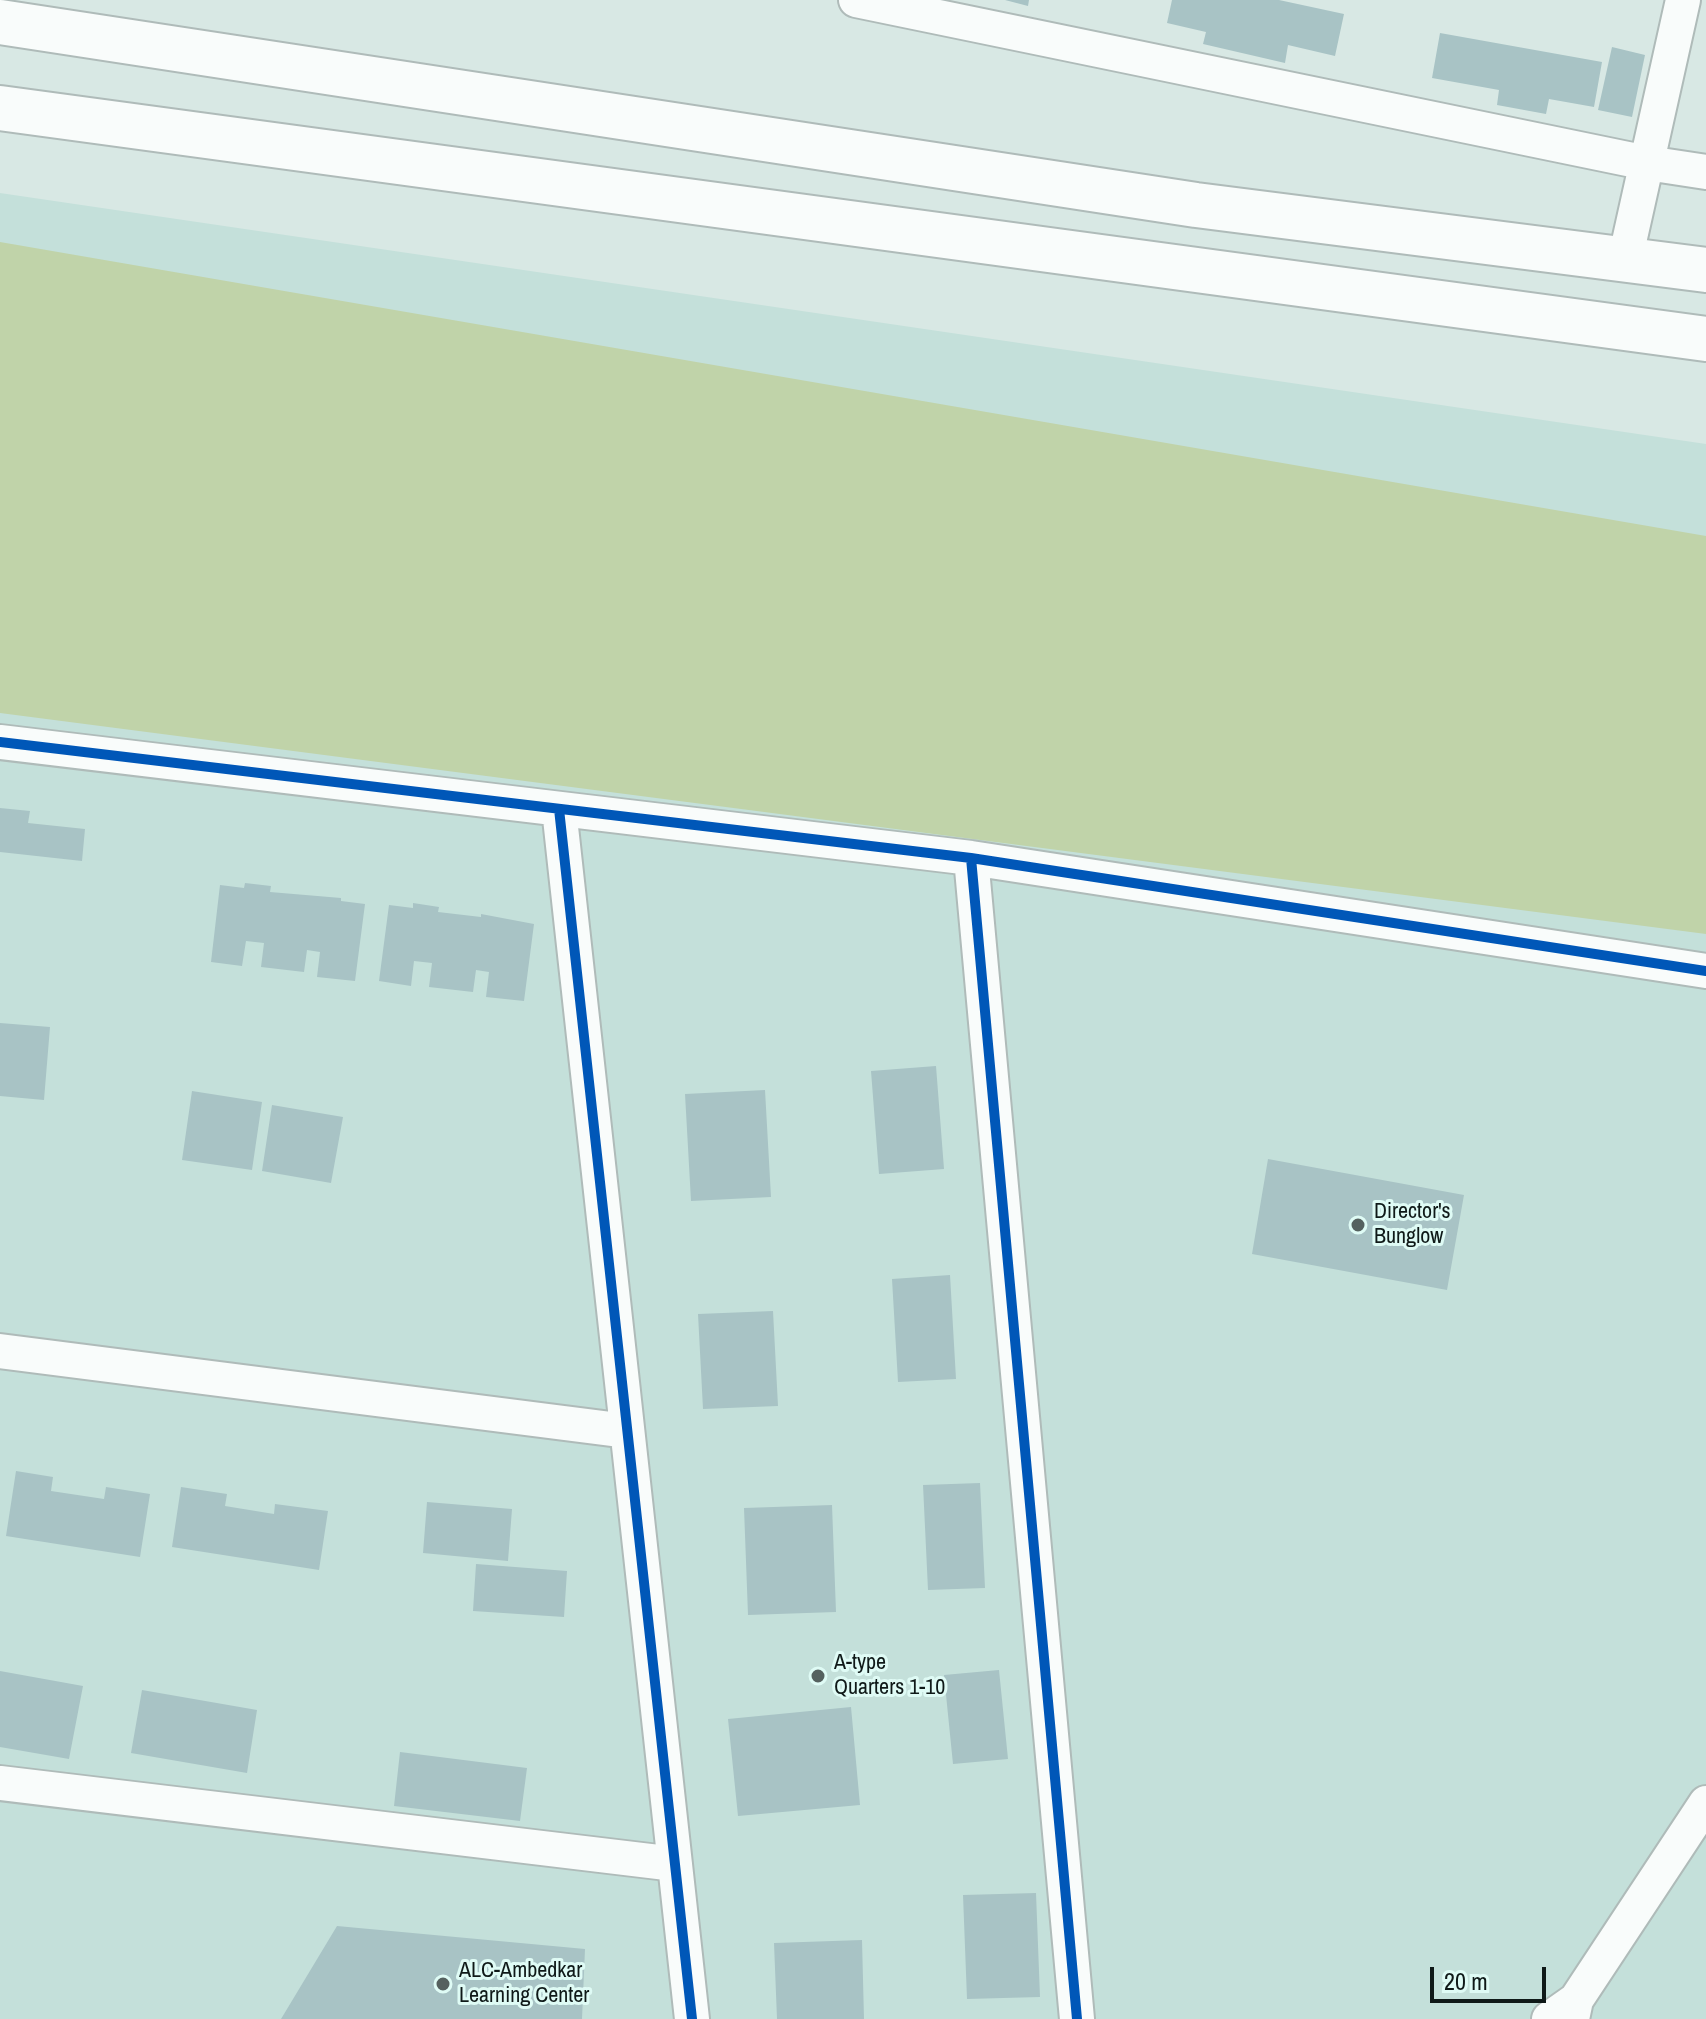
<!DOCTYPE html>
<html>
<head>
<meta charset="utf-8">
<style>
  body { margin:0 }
  #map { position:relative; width:1706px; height:2019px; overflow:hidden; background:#d8e8e4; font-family:"Archivo Narrow",sans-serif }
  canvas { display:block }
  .scale { position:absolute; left:1430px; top:1967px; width:116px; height:36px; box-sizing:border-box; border:4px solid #0f1918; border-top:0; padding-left:10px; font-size:24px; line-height:28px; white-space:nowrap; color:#0f1918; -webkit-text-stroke:6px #dffbf5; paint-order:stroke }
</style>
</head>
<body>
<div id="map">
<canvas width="1706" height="2019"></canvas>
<div class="scale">20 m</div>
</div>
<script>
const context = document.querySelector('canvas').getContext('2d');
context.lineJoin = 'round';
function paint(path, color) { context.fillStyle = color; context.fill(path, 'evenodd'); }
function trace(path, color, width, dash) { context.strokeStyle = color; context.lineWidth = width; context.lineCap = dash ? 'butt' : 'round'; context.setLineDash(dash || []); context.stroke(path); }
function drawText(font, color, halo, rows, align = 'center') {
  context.font = font + ' "Archivo Narrow",sans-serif'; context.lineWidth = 6; context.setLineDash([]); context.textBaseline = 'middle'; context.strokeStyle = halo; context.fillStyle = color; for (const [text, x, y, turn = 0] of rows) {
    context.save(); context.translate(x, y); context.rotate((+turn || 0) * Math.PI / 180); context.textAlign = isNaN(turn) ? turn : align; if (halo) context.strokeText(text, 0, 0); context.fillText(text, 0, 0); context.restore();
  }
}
paint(new Path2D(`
  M 0,193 L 1706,444 L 1706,2019 L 0,2019 Z`), '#c4e0da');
paint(new Path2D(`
  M 0,242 L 1706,536 L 1706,934 L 0,713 Z`), '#c0d3a9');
paint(new Path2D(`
  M 1005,0 L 1029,0 L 1028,6 Z
  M 1172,0 L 1279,0 L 1344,14 L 1335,56 L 1288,45 L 1285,63 L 1203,44 L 1206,32 L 1167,23 Z
  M 1440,33 L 1602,62 L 1594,107 L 1549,99 L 1546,114 L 1497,105 L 1499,90 L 1432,78 Z
  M 1612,47 L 1645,55 L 1632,117 L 1598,110 Z
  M 0,808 L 30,811 L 28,823 L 85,829 L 82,861 L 0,852 Z
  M 245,883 L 271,886 L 270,892 L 341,898 L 341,901 L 365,904 L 355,981 L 317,977 L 320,952 L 307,950 L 304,972 L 261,967 L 264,943 L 246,941 L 242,966 L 211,962 L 220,885 L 244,888 Z
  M 413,903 L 439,907 L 438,912 L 481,917 L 481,914 L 534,924 L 524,1001 L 486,997 L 489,972 L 476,970 L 473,992 L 429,987 L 432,963 L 414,961 L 411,986 L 379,981 L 389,905 L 413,908 Z
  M 0,1023 L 50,1027 L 44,1100 L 0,1096 Z
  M 936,1066 L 944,1169 L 879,1174 L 871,1071 Z
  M 765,1090 L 771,1197 L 691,1201 L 685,1094 Z
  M 192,1091 L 262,1102 L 252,1170 L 182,1160 Z
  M 272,1105 L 343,1117 L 331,1183 L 262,1171 Z
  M 1268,1159 L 1464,1195 L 1447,1290 L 1252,1254 Z
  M 950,1275 L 956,1379 L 898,1382 L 892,1279 Z
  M 773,1311 L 778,1406 L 703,1409 L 698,1314 Z
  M 16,1471 L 53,1477 L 51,1491 L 104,1499 L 106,1487 L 150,1494 L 140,1557 L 6,1536 Z
  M 980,1483 L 985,1588 L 928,1590 L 923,1485 Z
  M 181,1487 L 227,1494 L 225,1506 L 274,1514 L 275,1504 L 328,1511 L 319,1570 L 172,1547 Z
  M 427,1502 L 512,1509 L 508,1561 L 423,1553 Z
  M 832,1505 L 836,1612 L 748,1615 L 744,1508 Z
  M 476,1564 L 567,1571 L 564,1617 L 473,1611 Z
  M 999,1670 L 1008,1759 L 953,1764 L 944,1675 Z
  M 0,1671 L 83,1686 L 69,1759 L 0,1747 Z
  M 142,1690 L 257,1710 L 247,1773 L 131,1753 Z
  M 851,1707 L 860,1805 L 738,1816 L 728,1719 Z
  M 400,1752 L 527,1768 L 520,1821 L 394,1806 Z
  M 1036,1893 L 1040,1997 L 967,1999 L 963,1895 Z
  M 337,1926 L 585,1949 L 582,2019 L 281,2019 Z
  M 862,1940 L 864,2019 L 777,2019 L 774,1943 Z`), '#a8c3c5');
const street = new Path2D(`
  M 856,0 L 1647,163 L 1706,172
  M 1625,260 L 1683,0
  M 0,742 L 971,858 L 1706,971
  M 559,809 L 692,2019
  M 971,858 L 1077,2019
  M 0,1351 L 627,1431
  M 0,1783 L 675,1864
  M 1576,2000 L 1706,1803
  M 1549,2019 L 1576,2000 L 1572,2019`);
const primary = new Path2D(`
  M 0,22 L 1196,205 L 1706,270
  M 0,108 L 1706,339`);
trace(street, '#afbbb9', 38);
trace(primary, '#afbbb9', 48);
trace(street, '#f9fcfb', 34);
trace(primary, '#f9fcfb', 44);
trace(new Path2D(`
  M 0,742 L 971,858 L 1706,971
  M 559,809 L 692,2019
  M 971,858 L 1077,2019`), '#0057b8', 10);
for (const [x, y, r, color] of [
  [1358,1225,8,"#55615f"],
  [818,1676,8,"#55615f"],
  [443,1984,8,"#55615f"]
]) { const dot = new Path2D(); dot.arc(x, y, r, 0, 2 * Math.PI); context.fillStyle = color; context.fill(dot); trace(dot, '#dffbf5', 3); }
drawText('22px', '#0f1918', '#dffbf5', [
  ["Director's",1374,1212],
  ["Bunglow",1374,1237],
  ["A-type",834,1663],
  ["Quarters 1-10",834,1688],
  ["ALC-Ambedkar",459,1971],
  ["Learning Center",459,1996]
], 'left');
</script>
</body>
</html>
